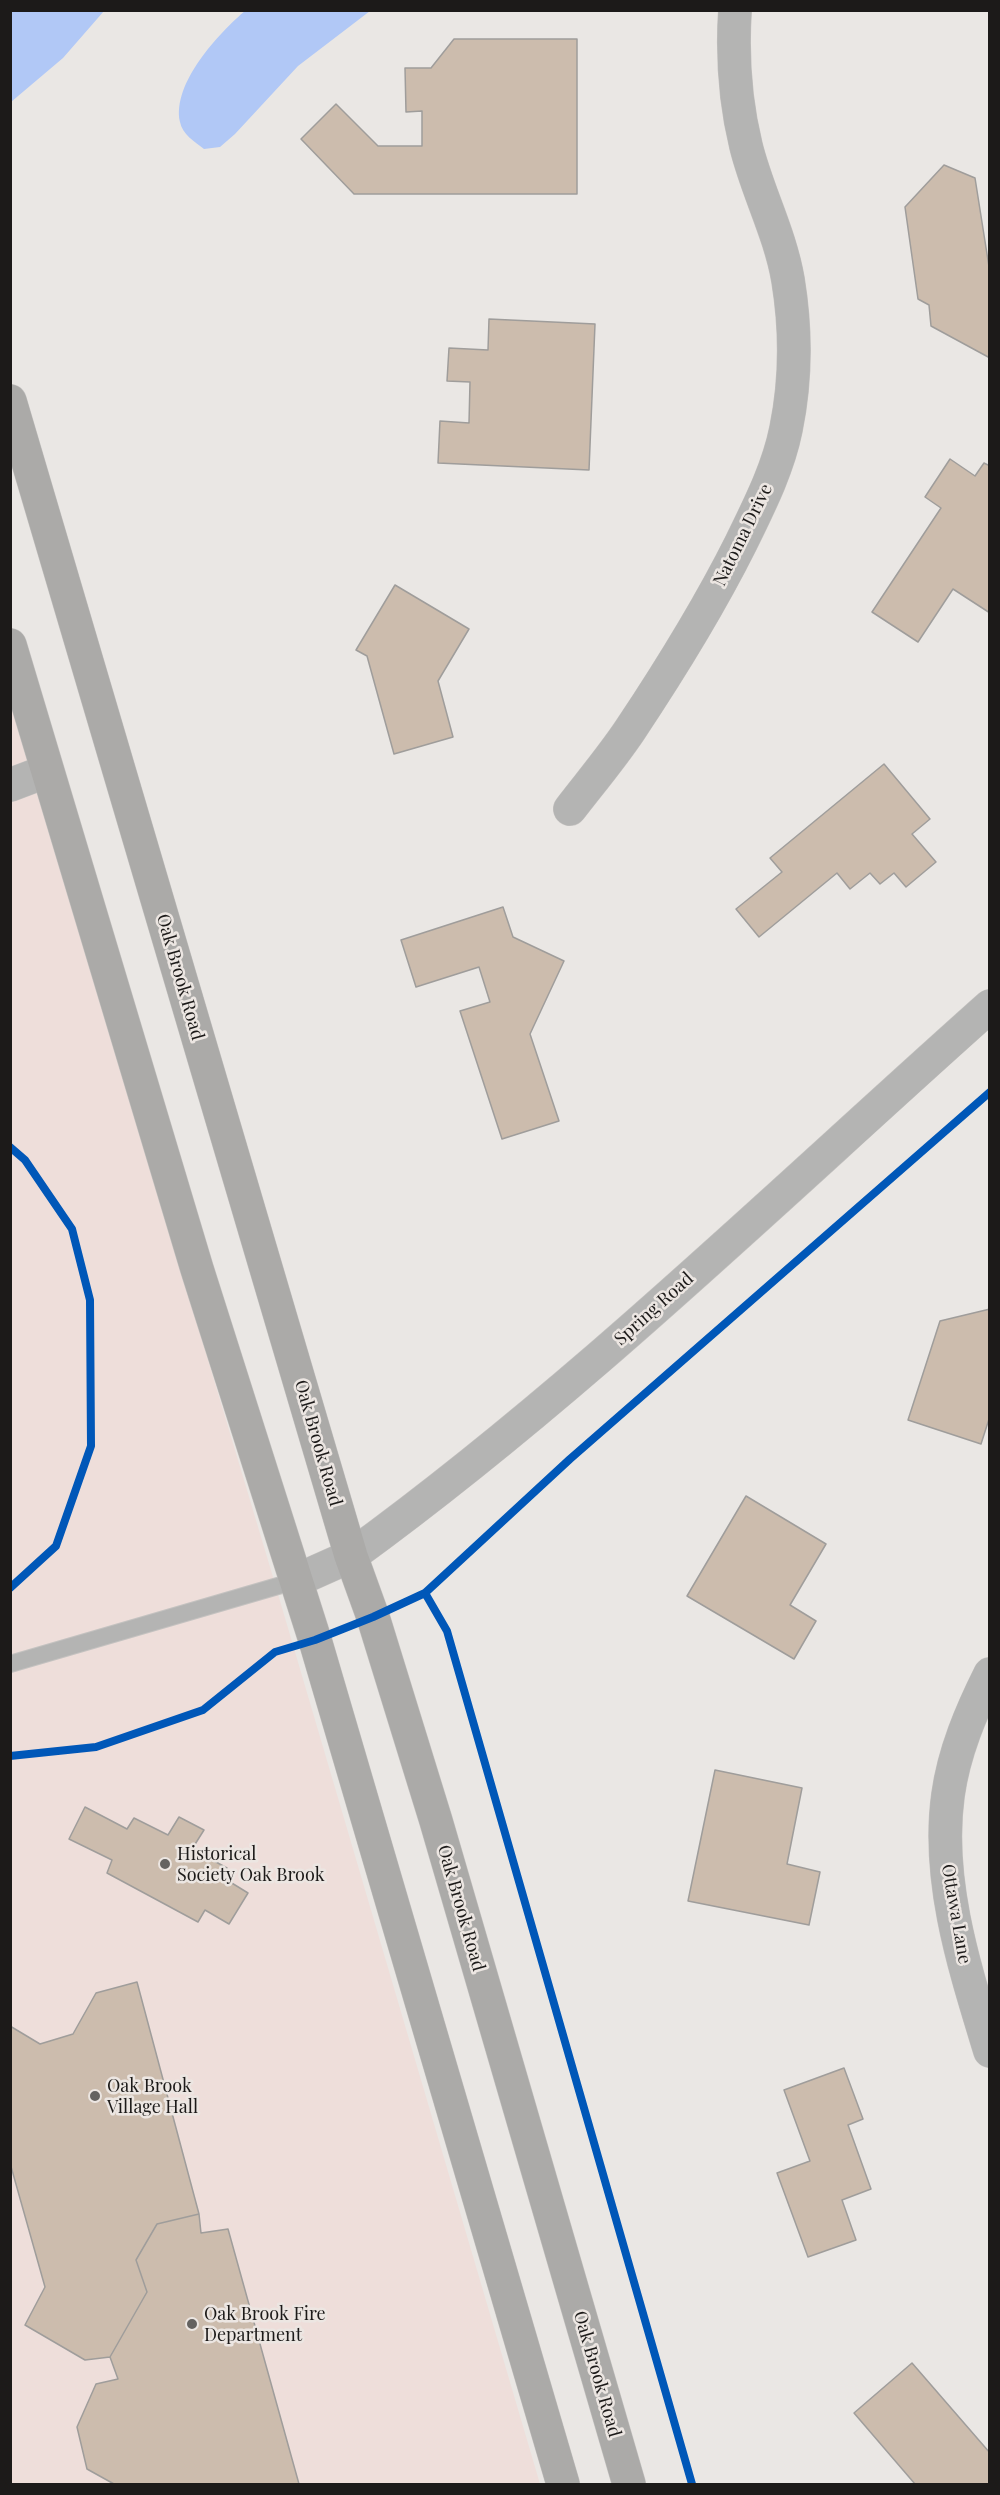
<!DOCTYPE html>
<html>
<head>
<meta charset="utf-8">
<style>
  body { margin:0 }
  #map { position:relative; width:1000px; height:2495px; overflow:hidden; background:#eae7e4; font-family:"Playfair Display",serif }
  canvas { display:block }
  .frame { position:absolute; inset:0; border:12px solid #1c1a19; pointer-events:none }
</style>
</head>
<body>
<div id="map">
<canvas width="1000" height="2495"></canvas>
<div class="frame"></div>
</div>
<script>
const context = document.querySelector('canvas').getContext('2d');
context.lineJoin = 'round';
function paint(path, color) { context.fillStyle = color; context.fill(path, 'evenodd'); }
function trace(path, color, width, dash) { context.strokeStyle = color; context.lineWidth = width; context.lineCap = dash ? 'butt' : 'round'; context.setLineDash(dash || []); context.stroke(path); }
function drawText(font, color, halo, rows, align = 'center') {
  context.font = font + ' "Playfair Display",serif'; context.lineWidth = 5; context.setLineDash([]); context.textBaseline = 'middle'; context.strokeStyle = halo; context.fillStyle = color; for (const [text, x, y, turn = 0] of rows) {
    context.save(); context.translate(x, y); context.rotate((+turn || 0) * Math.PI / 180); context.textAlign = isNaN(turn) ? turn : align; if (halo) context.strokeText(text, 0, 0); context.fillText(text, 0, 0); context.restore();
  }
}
paint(new Path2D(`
  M 10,698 L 270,1567 L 540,2484 L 11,2484 Z`), '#eededa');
paint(new Path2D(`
  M 11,10 L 104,10 L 104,11 L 63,58 L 11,102 Z
  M 246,10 L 370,11 L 298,66 L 235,134 L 220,147 L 204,149 C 195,142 182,134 180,122 C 172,83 219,33 246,10 Z`), '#b1c8f6');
const building = new Path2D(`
  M 454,39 L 577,39 L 577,194 L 354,194 L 301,139 L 336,104 L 378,146 L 422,146 L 422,111 L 406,112 L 405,68 L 431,68 Z
  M 944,165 L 975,178 L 990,273 L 990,358 L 931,326 L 929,305 L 918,299 L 905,207 Z
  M 489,319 L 595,324 L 589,470 L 438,463 L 440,421 L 469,423 L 470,382 L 447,381 L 449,348 L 488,350 Z
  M 950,459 L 975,476 L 984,463 L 990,466 L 990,613 L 953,589 L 918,642 L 872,612 L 941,508 L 925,497 Z
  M 395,585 L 469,629 L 438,681 L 453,737 L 394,754 L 367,656 L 356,650 Z
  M 884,764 L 930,819 L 912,834 L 936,862 L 906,887 L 894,873 L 880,884 L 870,873 L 850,889 L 837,873 L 759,937 L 736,909 L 782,872 L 770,858 Z
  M 503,907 L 513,937 L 564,961 L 530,1034 L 559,1121 L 502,1139 L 460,1011 L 490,1002 L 479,967 L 416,987 L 401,940 Z
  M 990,1309 L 990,1416 L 981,1444 L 908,1420 L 940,1321 Z
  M 746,1496 L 826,1544 L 790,1605 L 816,1621 L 794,1659 L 687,1596 Z
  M 715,1770 L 802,1788 L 787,1864 L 820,1872 L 809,1925 L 688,1901 Z
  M 85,1807 L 127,1829 L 134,1818 L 168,1835 L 179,1817 L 204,1830 L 192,1849 L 227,1868 L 222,1877 L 248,1893 L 229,1924 L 205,1910 L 198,1922 L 107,1873 L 112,1860 L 69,1839 Z
  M 137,1982 L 199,2214 L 157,2224 L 136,2260 L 147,2292 L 110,2357 L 85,2360 L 25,2325 L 45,2287 L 10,2163 L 10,2026 L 40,2044 L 73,2034 L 96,1993 Z
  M 844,2068 L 863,2119 L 848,2125 L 871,2189 L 842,2200 L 856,2240 L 808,2257 L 777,2173 L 810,2161 L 784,2090 Z
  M 199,2214 L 201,2233 L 228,2229 L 299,2484 L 114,2484 L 87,2469 L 77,2427 L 96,2384 L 118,2379 L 110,2357 L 147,2292 L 136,2260 L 157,2224 Z
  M 912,2363 L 990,2453 L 990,2484 L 915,2484 L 854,2413 Z`);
paint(building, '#ccbcad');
trace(building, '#9f9d9b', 1.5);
const service = new Path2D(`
  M 10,1664 L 295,1581`);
const minor = new Path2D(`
  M 10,785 L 47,771
  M 570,809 C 590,783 612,757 630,730 C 670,670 709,607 741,543 C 759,506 778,469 786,429 C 796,380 796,329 788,280 C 780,233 757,191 746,146 C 735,101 732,56 735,10
  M 295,1581 L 351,1556
  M 990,1674 C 971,1712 954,1752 948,1795 C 936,1881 965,1969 990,2051`);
const tertiary = new Path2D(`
  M 351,1556 C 578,1391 780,1193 990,1006`);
const secondary = new Path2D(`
  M 10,401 L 351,1556 L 373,1617 L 436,1821 L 629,2484
  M 10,645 L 197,1269 L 315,1640 L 563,2484`);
trace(service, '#c4c2c0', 18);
trace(minor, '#c4c2c0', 34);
trace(tertiary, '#c4c2c0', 34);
trace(secondary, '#c4c2c0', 34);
trace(service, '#b4b4b3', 16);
trace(minor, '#b4b4b3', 33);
trace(tertiary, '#b4b4b3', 33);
trace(secondary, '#abaaa8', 33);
trace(new Path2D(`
  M 10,1147 L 25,1160 L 72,1229 L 90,1300 L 91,1446 L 56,1546 L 10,1588
  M 425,1593 L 447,1631 L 692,2484
  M 10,1756 L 96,1747 L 203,1710 L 275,1652 L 315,1640 L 373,1617 L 425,1593 L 570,1459 L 990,1092`), '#0057b8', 8);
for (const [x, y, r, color] of [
  [165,1864,6,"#646260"],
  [95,2096,6,"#646260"],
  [192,2324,6,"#646260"]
]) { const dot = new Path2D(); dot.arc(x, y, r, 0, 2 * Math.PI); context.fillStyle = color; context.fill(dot); trace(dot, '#ece6e2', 2); }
drawText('18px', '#1c1a19', '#ece6e2', [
  ["Natoma Drive",743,535,-64],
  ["Oak Brook Road",180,977,74],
  ["Spring Road",654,1309,-42],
  ["Oak Brook Road",318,1443,74],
  ["Oak Brook Road",461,1908,74],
  ["Ottawa Lane",956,1914,80],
  ["Oak Brook Road",597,2374,74]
]);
drawText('18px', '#1c1a19', '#ece6e2', [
  ["Historical",177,1854],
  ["Society Oak Brook",177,1875],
  ["Oak Brook",107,2086],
  ["Village Hall",107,2107],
  ["Oak Brook Fire",204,2314],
  ["Department",204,2335]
], 'left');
</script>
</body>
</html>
